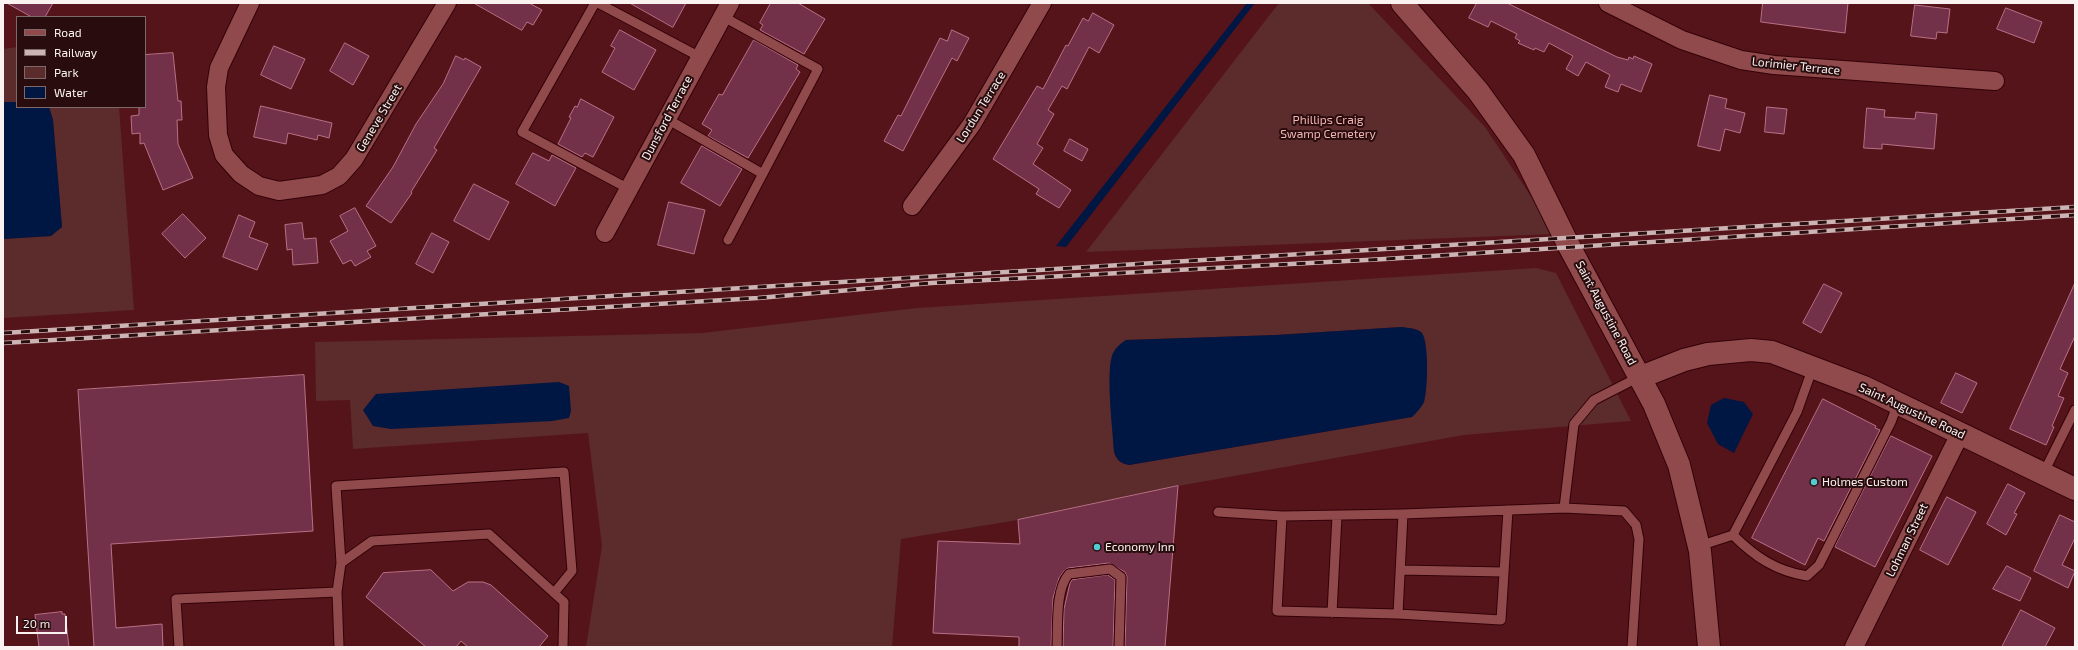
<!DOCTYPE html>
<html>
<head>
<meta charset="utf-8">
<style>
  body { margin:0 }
  #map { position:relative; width:2078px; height:650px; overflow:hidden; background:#55141a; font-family:"Exo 2",sans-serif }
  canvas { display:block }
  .frame { position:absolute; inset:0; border:4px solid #faf2f1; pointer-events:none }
  .legend { position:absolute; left:16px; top:16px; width:130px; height:92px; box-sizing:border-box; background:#290d0e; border:1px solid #7d6969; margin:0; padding:5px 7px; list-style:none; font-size:12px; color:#faf2f1 }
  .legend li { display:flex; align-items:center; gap:8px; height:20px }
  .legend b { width:20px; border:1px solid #7d6969 }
  .scale { position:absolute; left:16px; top:616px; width:51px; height:18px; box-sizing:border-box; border:2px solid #faf2f1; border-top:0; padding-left:5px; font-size:12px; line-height:14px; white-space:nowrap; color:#faf2f1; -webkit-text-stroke:3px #290d0e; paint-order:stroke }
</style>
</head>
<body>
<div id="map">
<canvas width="2078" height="650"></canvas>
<div class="frame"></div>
<ul class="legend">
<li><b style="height:5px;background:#904a4b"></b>Road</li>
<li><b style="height:5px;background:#ccb4b5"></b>Railway</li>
<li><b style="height:11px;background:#5c2b2c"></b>Park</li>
<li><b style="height:11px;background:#001643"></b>Water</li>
</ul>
<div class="scale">20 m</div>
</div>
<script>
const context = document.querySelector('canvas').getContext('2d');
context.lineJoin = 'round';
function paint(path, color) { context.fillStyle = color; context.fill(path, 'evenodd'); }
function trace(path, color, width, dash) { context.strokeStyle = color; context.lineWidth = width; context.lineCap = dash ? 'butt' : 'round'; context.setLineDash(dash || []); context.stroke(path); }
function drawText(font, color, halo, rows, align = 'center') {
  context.font = font + ' "Exo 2",sans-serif'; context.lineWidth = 4; context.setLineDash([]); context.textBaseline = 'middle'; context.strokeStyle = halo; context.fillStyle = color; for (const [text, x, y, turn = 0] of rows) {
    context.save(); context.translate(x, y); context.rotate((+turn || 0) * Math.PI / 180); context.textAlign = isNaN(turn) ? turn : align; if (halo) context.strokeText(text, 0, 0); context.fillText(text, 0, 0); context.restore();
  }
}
paint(new Path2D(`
  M 1279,3 L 1368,3 L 1485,127 L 1556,234 L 1086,252 Z
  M 17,47 L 17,102 L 3,102 L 3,49 Z
  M 49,107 L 119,107 L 134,310 L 3,318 L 3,239 L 51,236 L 62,227 L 53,120 Z
  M 1536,268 L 1556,273 L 1631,421 L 1464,435 L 1178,486 L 1018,520 L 901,539 L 892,647 L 586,647 L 602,546 L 588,433 L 353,449 L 350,400 L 316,401 L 315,342 L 702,333 L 917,308 ZM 1401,327 L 1415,329 L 1424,401 L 1412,417 L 1129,465 C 1121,463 1117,461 1114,452 L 1110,397 L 1111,362 L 1126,340 L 1276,335 Z`), '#5c2b2c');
paint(new Path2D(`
  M 1247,3 L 1255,3 L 1066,247 L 1056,246 Z
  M 3,102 L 17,102 L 17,107 L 49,107 L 53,120 L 62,227 L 51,236 L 3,239 Z
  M 1401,327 C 1408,328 1417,328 1422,333 C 1429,343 1428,390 1424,402 C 1421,408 1417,412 1412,417 L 1129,465 C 1121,463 1117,461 1114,452 C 1113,431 1105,371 1113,353 C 1116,347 1121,343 1126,340 L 1276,335 Z
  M 559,382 L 569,386 L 571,411 L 569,418 L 552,421 L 391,429 L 373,426 L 363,410 L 376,394 Z
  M 1724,398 L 1744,402 L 1753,414 L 1734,453 L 1718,444 L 1707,423 L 1711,405 Z`), '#001643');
const building = new Path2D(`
  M 7,3 L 53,3 L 45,17 L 32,17 Z
  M 474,3 L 529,3 L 542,10 L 533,25 L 527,22 L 522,30 Z
  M 630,3 L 686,3 L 673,27 Z
  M 771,3 L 798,3 L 825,19 L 804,54 L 760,30 L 763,25 L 760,23 Z
  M 1477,3 L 1507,3 L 1617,57 L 1628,60 L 1629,57 L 1633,59 L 1634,56 L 1652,64 L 1641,92 L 1621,84 L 1618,92 L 1605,87 L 1610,75 L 1586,62 L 1578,76 L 1566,69 L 1573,56 L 1549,43 L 1544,52 L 1535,48 L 1534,50 L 1518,43 L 1520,41 L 1515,38 L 1517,34 L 1491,21 L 1488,27 L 1469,18 Z
  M 1763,3 L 1848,3 L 1845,33 L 1761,22 Z
  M 1915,5 L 1950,9 L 1947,33 L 1937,32 L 1936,39 L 1911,36 Z
  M 2006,8 L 2042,22 L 2034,43 L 1997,29 Z
  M 1093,13 L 1114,25 L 1099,53 L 1089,47 L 1067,89 L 1062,86 L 1048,110 L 1054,114 L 1037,144 L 1043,148 L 1033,164 L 1071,190 L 1059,208 L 1036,194 L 1039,189 L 993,159 L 1037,86 L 1043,89 L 1066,45 L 1068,46 L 1083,18 L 1088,21 Z
  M 620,30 L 656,50 L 634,90 L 602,72 L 615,48 L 611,46 Z
  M 952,30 L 969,38 L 957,61 L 952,58 L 903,151 L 884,141 L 898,115 L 901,116 L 940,38 L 947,41 Z
  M 754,40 L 798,65 L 796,69 L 800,72 L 748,158 L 708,136 L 712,130 L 702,124 L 719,94 L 722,95 Z
  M 345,43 L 369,56 L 353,85 L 330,71 Z
  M 274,46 L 305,59 L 291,89 L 261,75 Z
  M 173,53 L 178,101 L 181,101 L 182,120 L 177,120 L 178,144 L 193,178 L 163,190 L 144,143 L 140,144 L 140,133 L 132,134 L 131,116 L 139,115 L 139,107 L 145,107 L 145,55 Z
  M 456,56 L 464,60 L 465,58 L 481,67 L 434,148 L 437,150 L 411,192 L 412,193 L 391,223 L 366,206 L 393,167 L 416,124 L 443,84 Z
  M 1710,95 L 1727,99 L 1725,108 L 1745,113 L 1740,133 L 1725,129 L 1720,151 L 1698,146 Z
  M 581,99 L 614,117 L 593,157 L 585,153 L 582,157 L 558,144 L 571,118 L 569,117 L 575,106 L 577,107 Z
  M 261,106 L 332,123 L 329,138 L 318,135 L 317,140 L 288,133 L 286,144 L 254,137 Z
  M 1767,107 L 1787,109 L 1784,134 L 1765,132 Z
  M 1867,108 L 1885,110 L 1884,117 L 1915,119 L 1916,112 L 1937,114 L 1934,149 L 1882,144 L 1882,149 L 1864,148 Z
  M 1070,139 L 1088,149 L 1082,161 L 1064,151 Z
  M 702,146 L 742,169 L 720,206 L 681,183 Z
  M 533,153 L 549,161 L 552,155 L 576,168 L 555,206 L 516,184 Z
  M 474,184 L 509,202 L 489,240 L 454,221 Z
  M 669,202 L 705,210 L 694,254 L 658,245 Z
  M 355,208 L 376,246 L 367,251 L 371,257 L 355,266 L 351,260 L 343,264 L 330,241 L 348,231 L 340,216 Z
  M 183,214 L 206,238 L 185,258 L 162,234 Z
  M 239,215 L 255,222 L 249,237 L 268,244 L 257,270 L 223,257 Z
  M 302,223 L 304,239 L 316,238 L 318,263 L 293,265 L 292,249 L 287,250 L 285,225 Z
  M 432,233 L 449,242 L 433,273 L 416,264 Z
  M 2075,283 L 2075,336 L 2060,369 L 2068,373 L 2058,396 L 2064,398 L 2052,426 L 2054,427 L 2046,445 L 2010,429 Z
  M 1824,284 L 1842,293 L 1821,333 L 1803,323 Z
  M 1956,373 L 1977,383 L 1962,413 L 1941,403 Z
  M 304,375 L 313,531 L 111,544 L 116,628 L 162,624 L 163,647 L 94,647 L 78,390 Z
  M 1823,399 L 1876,426 L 1875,428 L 1880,430 L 1824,541 L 1818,538 L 1805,565 L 1752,538 Z
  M 1891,436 L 1932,456 L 1875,567 L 1835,547 Z
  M 2008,484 L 2025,493 L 2014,513 L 2017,514 L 2006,535 L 1987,524 Z
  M 1178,486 L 1165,647 L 1125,647 L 1127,577 L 1125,572 L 1109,563 L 1068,568 L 1064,571 L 1059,578 L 1053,598 L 1051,647 L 1019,647 L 1019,637 L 933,633 L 938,541 L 1020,544 L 1018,520 Z
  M 1947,497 L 1976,512 L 1948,565 L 1920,550 Z
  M 2060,515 L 2075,522 L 2075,538 L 2062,565 L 2075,571 L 2068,588 L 2034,571 Z
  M 2007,566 L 2031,578 L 2020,601 L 1993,589 Z
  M 431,570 L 453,591 L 468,582 L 483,582 L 491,585 L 548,636 L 539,647 L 468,647 L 461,641 L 456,647 L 426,647 L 366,597 L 383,573 Z
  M 1108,575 L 1115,580 L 1113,647 L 1063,647 L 1064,609 L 1070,583 L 1072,580 Z
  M 2021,610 L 2055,628 L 2045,647 L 2002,647 Z
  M 62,612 L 62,614 L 65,614 L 69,647 L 39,647 L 35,615 Z`);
paint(building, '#723148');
trace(building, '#b97087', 1);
const lane = new Path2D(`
  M 595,3 L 522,132 L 629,189
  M 598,3 L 700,57
  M 722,16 L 818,69 L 728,240
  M 667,119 L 763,174
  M 2043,474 L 2075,410
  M 1564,508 L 1624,511 L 1636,525 L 1639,539 L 1632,647
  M 1218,512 L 1282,516
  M 1403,514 L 1398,614 L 1277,611 L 1282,516 L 1403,514 L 1564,508 L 1574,424 L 1594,400 L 1639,377
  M 1733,535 C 1755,557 1776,571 1807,576 L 1819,565 L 1891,422 L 1898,403
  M 1699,546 L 1733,535 L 1797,412 L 1813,367
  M 341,563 L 336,486 L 564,472 L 572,571 L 554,593
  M 1400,570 L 1504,572
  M 1332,613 L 1337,516
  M 1398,614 L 1501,620 L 1508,510
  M 179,647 L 176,599 L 337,592
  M 339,647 L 337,592 L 341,563 L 372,541 L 489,534 L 564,602 L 563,647
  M 1057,647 C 1058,627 1055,589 1069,574 L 1110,569 L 1121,577 L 1119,647`);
const street = new Path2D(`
  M 250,3 L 219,68 L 216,87 L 218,135 L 224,155 L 241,174 L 259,186 L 279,191 L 322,185 L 339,176 L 354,159 L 447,3
  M 1608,3 L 1682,40 L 1741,60 L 1774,65 L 1995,81
  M 912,206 L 972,124 L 1042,3
  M 605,233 L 730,3
  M 1854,647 L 1960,434`);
const secondary = new Path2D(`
  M 1402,3 L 1478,91 L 1524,155 L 1570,248 L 1654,404 L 1679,465 L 1700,551 L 1709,647
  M 1641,377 L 1684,360 L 1708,354 L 1751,350 L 1772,352 L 1864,387 L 2075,489`);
trace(lane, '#320208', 11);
trace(street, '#320208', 20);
trace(secondary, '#320208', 24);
trace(lane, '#904a4b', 9);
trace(street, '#904a4b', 18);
trace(secondary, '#904a4b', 22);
const rail = new Path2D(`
  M 3,333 L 2075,207
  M 3,343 L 758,298 L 931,283 L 1385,259 L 2075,215`);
trace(rail, '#ccb4b5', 4.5);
trace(rail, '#290d0e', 3, [9]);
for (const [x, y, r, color] of [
  [1814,482,4,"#51ccd3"],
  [1097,547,4,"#51ccd3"]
]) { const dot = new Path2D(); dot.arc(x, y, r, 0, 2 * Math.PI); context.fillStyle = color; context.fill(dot); trace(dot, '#290d0e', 1.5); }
drawText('12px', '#faf2f1', '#290d0e', [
  ["Lorimier Terrace",1796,66,6],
  ["Lordun Terrace",981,107,-58],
  ["Geneve Street",379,118,-59],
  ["Dunsford Terrace",667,118,-62],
  ["Saint Augustine Road",1606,313,62],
  ["Saint Augustine Road",1912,411,25],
  ["Lohman Street",1907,540,-64]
]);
drawText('12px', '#f2b5b4', '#290d0e', [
  ["Phillips Craig",1328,120],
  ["Swamp Cemetery",1328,134]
]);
drawText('12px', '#faf2f1', '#290d0e', [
  ["Holmes Custom",1822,482],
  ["Economy Inn",1105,547]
], 'left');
</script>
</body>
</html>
